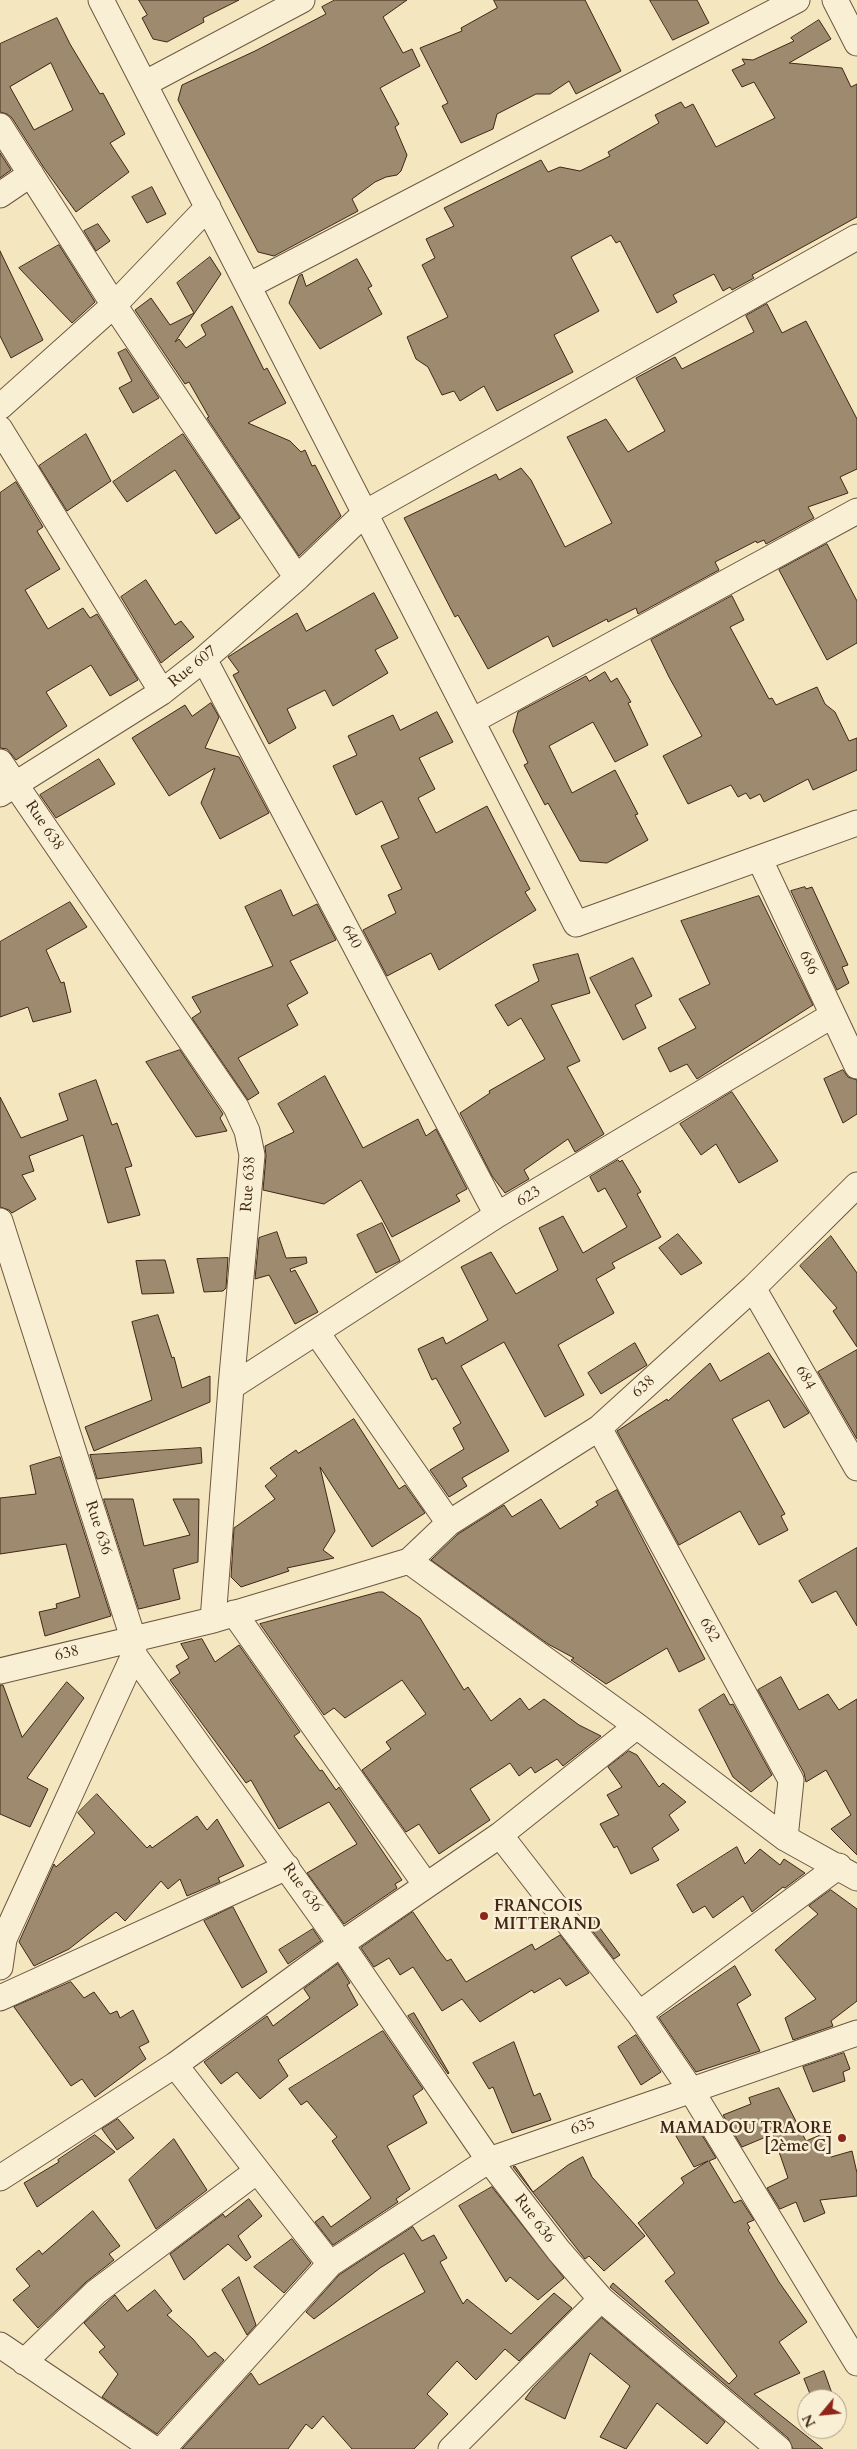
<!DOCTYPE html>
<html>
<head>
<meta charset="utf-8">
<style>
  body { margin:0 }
  #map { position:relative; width:857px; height:2449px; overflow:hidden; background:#f4e6be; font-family:Cardo,serif }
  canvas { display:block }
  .north { position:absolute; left:797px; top:2389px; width:50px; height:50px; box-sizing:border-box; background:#f8efd5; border:1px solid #ae9f89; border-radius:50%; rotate:242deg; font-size:14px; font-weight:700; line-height:20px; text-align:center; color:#402717 }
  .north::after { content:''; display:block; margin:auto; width:18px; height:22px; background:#8f2418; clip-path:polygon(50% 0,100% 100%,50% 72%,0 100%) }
</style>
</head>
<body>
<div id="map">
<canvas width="857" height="2449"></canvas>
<div class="north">N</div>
</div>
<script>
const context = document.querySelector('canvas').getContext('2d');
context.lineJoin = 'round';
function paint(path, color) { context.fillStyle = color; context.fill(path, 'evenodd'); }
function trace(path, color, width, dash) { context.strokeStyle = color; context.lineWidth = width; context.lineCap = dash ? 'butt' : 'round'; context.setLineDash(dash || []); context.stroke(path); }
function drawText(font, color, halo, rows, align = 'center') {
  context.font = font + ' Cardo,serif'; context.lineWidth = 5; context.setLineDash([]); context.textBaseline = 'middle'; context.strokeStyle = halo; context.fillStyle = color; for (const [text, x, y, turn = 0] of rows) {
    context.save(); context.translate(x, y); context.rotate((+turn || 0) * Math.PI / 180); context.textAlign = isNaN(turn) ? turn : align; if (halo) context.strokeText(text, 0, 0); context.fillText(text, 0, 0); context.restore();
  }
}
const building = new Path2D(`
  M 139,0 L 239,0 L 203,18 L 204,22 L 167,42 L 153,39 L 142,18 L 147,15 Z
  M 335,0 L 407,0 L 383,17 L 403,53 L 412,49 L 420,66 L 380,88 L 399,124 L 395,127 L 407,155 L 401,171 L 397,175 L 386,177 L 375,182 L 352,199 L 358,211 L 274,256 L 258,252 L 178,100 L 182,85 L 255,51 L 326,14 L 322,7 Z
  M 494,0 L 585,0 L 621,71 L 576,94 L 569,81 L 550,94 L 536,94 L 497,114 L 493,129 L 461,143 L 442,106 L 448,103 L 420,48 L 462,31 L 461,28 L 497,8 Z
  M 650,0 L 697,0 L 709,23 L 673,40 Z
  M 57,18 L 70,44 L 100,94 L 103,93 L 125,134 L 110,143 L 129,172 L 76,212 L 44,168 L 12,118 L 7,114 L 0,112 L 0,44 ZM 51,63 L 73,110 L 34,130 L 10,87 Z
  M 819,20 L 831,39 L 789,63 L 842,68 L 851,87 L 857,84 L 857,217 L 752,275 L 754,278 L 732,290 L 730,287 L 723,291 L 714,274 L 673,295 L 677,302 L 657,313 L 620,241 L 616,243 L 611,235 L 571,257 L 599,311 L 554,335 L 573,372 L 497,411 L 484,386 L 460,401 L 454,391 L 442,395 L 428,367 L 416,359 L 407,337 L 448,317 L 422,265 L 435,258 L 426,239 L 454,226 L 444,208 L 541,160 L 548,172 L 560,167 L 580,171 L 610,156 L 608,152 L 659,123 L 655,115 L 681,102 L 685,108 L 693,104 L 716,147 L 775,118 L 754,82 L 742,87 L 732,70 L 745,64 L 742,59 L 753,60 L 794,41 L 791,38 Z
  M 0,153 L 11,170 L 0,178 Z
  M 152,187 L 166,214 L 147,223 L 132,197 Z
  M 98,224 L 110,241 L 96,251 L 84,231 Z
  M 59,245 L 95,302 L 72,323 L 19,268 Z
  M 0,251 L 43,340 L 11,358 L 0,336 Z
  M 210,257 L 221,274 L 175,342 L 179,339 L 186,348 L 206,335 L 201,325 L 232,306 L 264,370 L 267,368 L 286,403 L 248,423 L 290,441 L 301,452 L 305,450 L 312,466 L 315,465 L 341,516 L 299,556 L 207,418 L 209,417 L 189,382 L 185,384 L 135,310 L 151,298 L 170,325 L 194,313 L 177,283 Z
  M 357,259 L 372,286 L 368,288 L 382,314 L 320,349 L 289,303 L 299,276 L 302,274 L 306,286 Z
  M 767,304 L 782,333 L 806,321 L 857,419 L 857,469 L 840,477 L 848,493 L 808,507 L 814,518 L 766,544 L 764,540 L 757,543 L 756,541 L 715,562 L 719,570 L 638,614 L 636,608 L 608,622 L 607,619 L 553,647 L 548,636 L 488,669 L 458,615 L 455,617 L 404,518 L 496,474 L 499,480 L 521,468 L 531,480 L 565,547 L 612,523 L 567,437 L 606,419 L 628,452 L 665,431 L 636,378 L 675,357 L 682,369 L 754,332 L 746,316 Z
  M 126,349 L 159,398 L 133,413 L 119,388 L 132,381 L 118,353 Z
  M 86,434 L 111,481 L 67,511 L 39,466 Z
  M 183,434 L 240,518 L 216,534 L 175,470 L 127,502 L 113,482 Z
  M 16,482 L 43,527 L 37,531 L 60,569 L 25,590 L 48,629 L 83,608 L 90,618 L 97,614 L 138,680 L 110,696 L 91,665 L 46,692 L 67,726 L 16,760 L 7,749 L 0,748 L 0,493 Z
  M 827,544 L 857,601 L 857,643 L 827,660 L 779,570 Z
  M 146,580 L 175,625 L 181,621 L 194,637 L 161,663 L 121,597 Z
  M 374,593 L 398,638 L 375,650 L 388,673 L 333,706 L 325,690 L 287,709 L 296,728 L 269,744 L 233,675 L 239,672 L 228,657 L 297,613 L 306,631 Z
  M 732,596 L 744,620 L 730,627 L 769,699 L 772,698 L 776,705 L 817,687 L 825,704 L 835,712 L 849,741 L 857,738 L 857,770 L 813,790 L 808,779 L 764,802 L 760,794 L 750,799 L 746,793 L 738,797 L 731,785 L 688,804 L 663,756 L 702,736 L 669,677 L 651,640 Z
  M 605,672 L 611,682 L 617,678 L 631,702 L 628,703 L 648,745 L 615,762 L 593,722 L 549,746 L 572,793 L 615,770 L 638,814 L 635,815 L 648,840 L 607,863 L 580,861 L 548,803 L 545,805 L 524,765 L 528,763 L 513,731 L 518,712 L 586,676 L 589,681 Z
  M 211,703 L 219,717 L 205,748 L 239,757 L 269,813 L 220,839 L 201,803 L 215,768 L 169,796 L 132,738 L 185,705 L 192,716 Z
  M 437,712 L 453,742 L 419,758 L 435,789 L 418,798 L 436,833 L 487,806 L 530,889 L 525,892 L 536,910 L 439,970 L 431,953 L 387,976 L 363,930 L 396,913 L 388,895 L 402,889 L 381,846 L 399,838 L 382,801 L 356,815 L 333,766 L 357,755 L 348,736 L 393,715 L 400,730 Z
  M 99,759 L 115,784 L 56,818 L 40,795 Z
  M 805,887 L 806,889 L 812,887 L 848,965 L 842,967 L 849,983 L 837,990 L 791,891 Z
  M 281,890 L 293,916 L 317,904 L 336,940 L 290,961 L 308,993 L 287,1005 L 298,1025 L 238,1058 L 259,1093 L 248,1100 L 192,1018 L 201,1012 L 192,997 L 273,966 L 245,907 Z
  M 759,896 L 813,1005 L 697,1079 L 687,1064 L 670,1072 L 658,1048 L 696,1028 L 679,999 L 710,984 L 681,921 Z
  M 70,902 L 87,927 L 46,950 L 61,983 L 64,982 L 71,1012 L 33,1022 L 28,1007 L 0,1017 L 0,942 Z
  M 578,954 L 590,993 L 551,1005 L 580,1061 L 567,1067 L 604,1134 L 575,1152 L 568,1139 L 524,1170 L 529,1179 L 505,1193 L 492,1176 L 460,1113 L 490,1093 L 489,1091 L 545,1059 L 521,1018 L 508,1026 L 495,1005 L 539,981 L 533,965 Z
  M 633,958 L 652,996 L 635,1005 L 646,1028 L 623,1040 L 590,978 Z
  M 180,1050 L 223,1114 L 220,1118 L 227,1131 L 196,1137 L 146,1062 Z
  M 843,1070 L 848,1077 L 857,1080 L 857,1114 L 843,1123 L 824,1079 Z
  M 325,1076 L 363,1148 L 418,1119 L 426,1136 L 436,1129 L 467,1189 L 456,1195 L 460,1201 L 392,1237 L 361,1180 L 324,1204 L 263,1190 L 266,1156 L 265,1146 L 294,1132 L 278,1104 Z
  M 96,1080 L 112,1125 L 117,1123 L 132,1166 L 125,1168 L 140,1215 L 108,1223 L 83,1135 L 29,1156 L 34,1171 L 22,1175 L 36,1199 L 12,1213 L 9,1210 L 0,1207 L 0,1097 L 21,1138 L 68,1120 L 59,1094 Z
  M 732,1092 L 778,1161 L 739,1183 L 716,1144 L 701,1155 L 680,1124 Z
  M 618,1160 L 620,1162 L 622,1160 L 641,1192 L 637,1194 L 661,1237 L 612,1263 L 615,1268 L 596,1279 L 614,1313 L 558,1345 L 584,1395 L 545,1417 L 504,1342 L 461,1366 L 509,1451 L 462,1478 L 467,1486 L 449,1497 L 430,1470 L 464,1449 L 453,1428 L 461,1423 L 436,1378 L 432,1380 L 418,1349 L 443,1337 L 446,1344 L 488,1320 L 461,1267 L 491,1252 L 516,1294 L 558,1270 L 539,1228 L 563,1216 L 583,1253 L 627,1227 L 605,1188 L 598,1192 L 590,1177 Z
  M 382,1223 L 400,1261 L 376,1273 L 357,1235 Z
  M 277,1232 L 286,1258 L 306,1257 L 307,1263 L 290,1269 L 291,1272 L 295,1270 L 318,1312 L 295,1324 L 269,1275 L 255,1279 L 259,1238 Z
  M 678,1234 L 702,1263 L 681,1275 L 659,1248 Z
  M 831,1236 L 857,1273 L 857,1347 L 833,1311 L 837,1308 L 800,1266 Z
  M 228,1258 L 226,1288 L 223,1291 L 204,1292 L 197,1259 Z
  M 155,1260 L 165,1260 L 174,1293 L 142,1294 L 136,1261 Z
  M 158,1315 L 172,1358 L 174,1357 L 182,1388 L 210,1376 L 210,1402 L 94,1451 L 85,1427 L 152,1400 L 132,1322 Z
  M 635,1343 L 647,1365 L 601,1394 L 588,1373 Z
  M 857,1350 L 857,1439 L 818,1372 Z
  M 769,1353 L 809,1413 L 784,1428 L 769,1400 L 732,1419 L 785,1514 L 781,1516 L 788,1530 L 759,1545 L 740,1511 L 679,1545 L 617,1431 L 667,1399 L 668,1401 L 710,1363 L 720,1381 Z
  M 354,1419 L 399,1489 L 405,1485 L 425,1513 L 372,1547 L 320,1467 L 335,1531 L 323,1550 L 334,1558 L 287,1568 L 289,1571 L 241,1587 L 231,1577 L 234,1528 L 275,1499 L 265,1486 L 277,1476 L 270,1468 L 296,1450 L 298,1453 Z
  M 201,1448 L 202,1463 L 97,1479 L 90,1455 Z
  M 60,1457 L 111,1616 L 45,1636 L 39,1612 L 57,1608 L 56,1604 L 80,1597 L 66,1544 L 0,1554 L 0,1498 L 36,1494 L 30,1466 Z
  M 617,1490 L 705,1659 L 679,1672 L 667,1648 L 606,1684 L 571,1660 L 574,1658 L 548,1644 L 431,1560 L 458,1534 L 504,1505 L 512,1517 L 541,1499 L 560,1529 L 598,1505 L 596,1502 Z
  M 104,1499 L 133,1499 L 144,1546 L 190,1535 L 173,1499 L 199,1499 L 198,1562 L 173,1569 L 180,1599 L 139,1609 Z
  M 857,1548 L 857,1626 L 836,1591 L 812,1603 L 799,1581 Z
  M 379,1592 L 383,1592 L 420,1618 L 464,1690 L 468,1687 L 491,1721 L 520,1698 L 529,1710 L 544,1699 L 579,1725 L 601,1736 L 563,1766 L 557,1759 L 535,1773 L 531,1767 L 519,1776 L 510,1763 L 470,1789 L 490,1820 L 439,1854 L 419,1824 L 406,1832 L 362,1770 L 391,1749 L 386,1742 L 426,1714 L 402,1680 L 345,1718 L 334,1708 L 324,1715 L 260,1624 Z
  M 202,1639 L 215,1662 L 239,1645 L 300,1732 L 294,1736 L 320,1771 L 322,1770 L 336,1790 L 339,1787 L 402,1880 L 395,1884 L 397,1888 L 344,1924 L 307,1873 L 357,1844 L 329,1802 L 279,1829 L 251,1780 L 246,1783 L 170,1680 L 180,1673 L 176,1666 L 189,1658 L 181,1644 Z
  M 781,1677 L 799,1710 L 828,1694 L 839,1710 L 857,1699 L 857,1855 L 831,1829 L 851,1815 L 826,1770 L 806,1782 L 804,1773 L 758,1690 Z
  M 67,1682 L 84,1698 L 27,1778 L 48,1789 L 30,1827 L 0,1814 L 0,1685 L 3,1685 L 22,1737 Z
  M 724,1694 L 730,1705 L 733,1704 L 772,1775 L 751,1792 L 733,1777 L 699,1710 Z
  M 629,1751 L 637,1755 L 659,1787 L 663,1783 L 686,1802 L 669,1815 L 679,1830 L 652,1848 L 659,1860 L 631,1874 L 617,1846 L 614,1848 L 600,1824 L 619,1815 L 607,1795 L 622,1787 L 608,1767 Z
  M 97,1794 L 147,1848 L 150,1845 L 152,1848 L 197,1816 L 207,1830 L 217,1819 L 244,1866 L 218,1878 L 220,1882 L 187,1896 L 180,1879 L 168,1889 L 161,1881 L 125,1921 L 116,1912 L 69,1949 L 34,1966 L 19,1942 L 54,1864 L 56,1867 L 95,1833 L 78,1813 Z
  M 737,1847 L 745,1864 L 760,1849 L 780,1865 L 784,1859 L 805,1873 L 785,1888 L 783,1887 L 752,1912 L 743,1896 L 713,1918 L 705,1906 L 693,1913 L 677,1885 Z
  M 831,1890 L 857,1909 L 857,2001 L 831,2021 L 833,2026 L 793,2040 L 785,2018 L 816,1999 L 775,1950 L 818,1914 L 809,1906 Z
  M 233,1907 L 267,1972 L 242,1988 L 204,1921 Z
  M 413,1912 L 440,1952 L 447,1961 L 451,1959 L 466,1982 L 532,1944 L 535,1950 L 560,1935 L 589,1973 L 566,1986 L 560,1978 L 534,1993 L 532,1990 L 480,2022 L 462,1999 L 442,2011 L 413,1967 L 400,1975 L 389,1958 L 374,1967 L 361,1948 Z
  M 591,1916 L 620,1955 L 614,1959 L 584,1920 Z
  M 313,1929 L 321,1941 L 288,1964 L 279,1950 Z
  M 338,1964 L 350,1983 L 347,1985 L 358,2005 L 278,2060 L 288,2076 L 260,2099 L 237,2072 L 221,2084 L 204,2062 L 267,2016 L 273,2026 L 310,1998 L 304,1989 Z
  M 735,1966 L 751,1995 L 737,2004 L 760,2051 L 696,2072 L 659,2018 Z
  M 71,1982 L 84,1998 L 94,1992 L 110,2014 L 117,2011 L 120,2018 L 133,2010 L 149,2042 L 139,2047 L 146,2059 L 95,2097 L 82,2079 L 71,2086 L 14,2007 Z
  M 414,2013 L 449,2073 L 448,2074 L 408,2016 Z
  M 383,2031 L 423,2089 L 413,2096 L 427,2123 L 387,2146 L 410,2189 L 396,2199 L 398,2202 L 333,2245 L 315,2222 L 323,2216 L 331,2227 L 371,2198 L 332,2141 L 337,2137 L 307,2101 L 301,2105 L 289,2089 Z
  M 636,2035 L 661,2072 L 641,2085 L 618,2047 Z
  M 514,2042 L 534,2096 L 540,2093 L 551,2120 L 512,2133 L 493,2087 L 489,2089 L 473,2063 Z
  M 844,2053 L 850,2069 L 843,2072 L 845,2081 L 813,2092 L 803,2067 Z
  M 779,2088 L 806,2141 L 825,2133 L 831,2157 L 852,2151 L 857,2173 L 857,2196 L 820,2200 L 825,2213 L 804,2222 L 796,2202 L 780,2209 L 767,2188 L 788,2178 L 773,2134 L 742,2147 L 723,2115 L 751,2104 L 749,2098 Z
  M 118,2119 L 134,2138 L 117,2150 L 102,2129 Z
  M 697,2127 L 716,2158 L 709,2161 L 734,2203 L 741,2200 L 754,2220 L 747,2223 L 750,2228 L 748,2230 L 779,2282 L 807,2322 L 779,2342 L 800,2373 L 754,2394 L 823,2449 L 793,2449 L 788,2438 L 610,2287 L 613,2283 L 729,2384 L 737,2376 L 665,2281 L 675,2273 L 638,2223 L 684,2183 L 681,2178 L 708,2161 L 694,2167 L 676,2136 Z
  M 95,2135 L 115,2152 L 37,2207 L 24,2183 L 59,2162 L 58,2160 Z
  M 174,2139 L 207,2190 L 156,2229 L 129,2180 Z
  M 583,2157 L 592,2177 L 645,2236 L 604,2271 L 589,2256 L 585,2259 L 513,2167 L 515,2166 L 533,2192 L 568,2165 Z
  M 492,2187 L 564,2278 L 538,2300 L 510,2277 L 506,2282 L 459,2206 Z
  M 249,2199 L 262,2216 L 238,2236 L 251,2257 L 246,2261 L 228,2244 L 184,2280 L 170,2254 L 223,2214 L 225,2217 Z
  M 93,2211 L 120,2246 L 109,2254 L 114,2260 L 86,2282 L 38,2328 L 13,2300 L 30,2286 L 16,2269 L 39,2250 L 42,2254 Z
  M 413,2227 L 422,2241 L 434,2235 L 447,2258 L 440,2262 L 463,2304 L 467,2299 L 511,2334 L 554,2293 L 572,2308 L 519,2361 L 505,2349 L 476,2380 L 457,2361 L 427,2394 L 448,2414 L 414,2449 L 352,2449 L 323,2416 L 312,2429 L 306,2424 L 288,2449 L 182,2449 L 251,2373 L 259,2385 L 425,2292 L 404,2253 L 380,2268 L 314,2319 L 306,2312 L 339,2275 Z
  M 292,2239 L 311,2263 L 284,2293 L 254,2267 Z
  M 239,2277 L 256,2325 L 247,2335 L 222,2290 Z
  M 155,2290 L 172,2311 L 167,2315 L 193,2339 L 208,2357 L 215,2352 L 224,2360 L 157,2434 L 102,2397 L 118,2374 L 99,2352 L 105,2347 L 84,2323 L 115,2295 L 127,2311 Z
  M 602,2318 L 725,2422 L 707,2444 L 657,2403 L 626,2449 L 600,2437 L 630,2386 L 590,2353 L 565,2419 L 525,2399 L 533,2388 Z
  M 824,2371 L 834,2399 L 812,2399 L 804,2379 Z`);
paint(building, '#9e8a6e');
trace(building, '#402717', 1);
const minor = new Path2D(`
  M 101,0 L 576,924 L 857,823
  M 835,0 L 857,43
  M 144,84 L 302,0
  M 0,126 L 114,305 L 297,578
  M 0,195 L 31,174
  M 248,286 L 797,0
  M 0,407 L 114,305 L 208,207
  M 0,429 L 162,692
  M 204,659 L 497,1215
  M 472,721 L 857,511
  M 0,762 L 236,1107 L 247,1131 L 252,1155 L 231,1387 L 213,1620
  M 0,794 L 162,692 L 204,659 L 297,578 L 365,513 L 857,237
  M 760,860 L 857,1066
  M 0,1221 L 133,1638 L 134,1655 L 341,1944 L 489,2160 L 559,2251 L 601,2299 L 779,2449
  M 753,1288 L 857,1468
  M 317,1333 L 449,1523
  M 231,1387 L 497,1215 L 833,1015
  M 599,1428 L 791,1780 L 785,1838
  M 409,1561 L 637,1726 L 785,1838 L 857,1878
  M 234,1613 L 426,1885
  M 0,1671 L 213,1620 L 409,1561 L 449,1523 L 599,1428 L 753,1288 L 857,1185
  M 500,1835 L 639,2014 L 691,2090 L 857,2363
  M 0,1967 L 4,1939 L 134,1655
  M 0,1998 L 287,1867
  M 639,2014 L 839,1866
  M 175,2065 L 330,2264
  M 0,2178 L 175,2065 L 341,1944 L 500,1835 L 637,1726
  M 0,2345 L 154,2449
  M 24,2362 L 96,2292 L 257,2171
  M 163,2449 L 330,2264 L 489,2160 L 857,2033
  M 451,2449 L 601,2299`);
trace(minor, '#6d5741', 27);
trace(minor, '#f8efd5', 25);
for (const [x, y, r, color] of [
  [484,1916,5,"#8f2418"],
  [842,2138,5,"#8f2418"]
]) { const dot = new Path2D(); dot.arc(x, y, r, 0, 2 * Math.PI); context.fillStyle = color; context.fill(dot); trace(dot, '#f8efd5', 2); }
drawText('16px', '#402717', '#f8efd5', [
  ["Rue 607",193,667,-39],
  ["Rue 638",44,826,56],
  ["640",351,937,62],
  ["686",808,963,65],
  ["Rue 638",249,1184,-86],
  ["623",529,1197,-31],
  ["684",805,1378,60],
  ["638",644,1387,-42],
  ["Rue 636",98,1528,72],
  ["682",709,1630,61],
  ["638",67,1654,-14],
  ["Rue 636",302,1888,54],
  ["635",583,2127,-19],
  ["Rue 636",534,2219,53]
]);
drawText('bold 16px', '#402717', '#f8efd5', [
  ["FRANCOIS",494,1907],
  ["MITTERAND",494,1925],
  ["MAMADOU TRAORE",832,2129,"right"],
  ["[2ème C]",832,2147,"right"]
], 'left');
</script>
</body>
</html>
